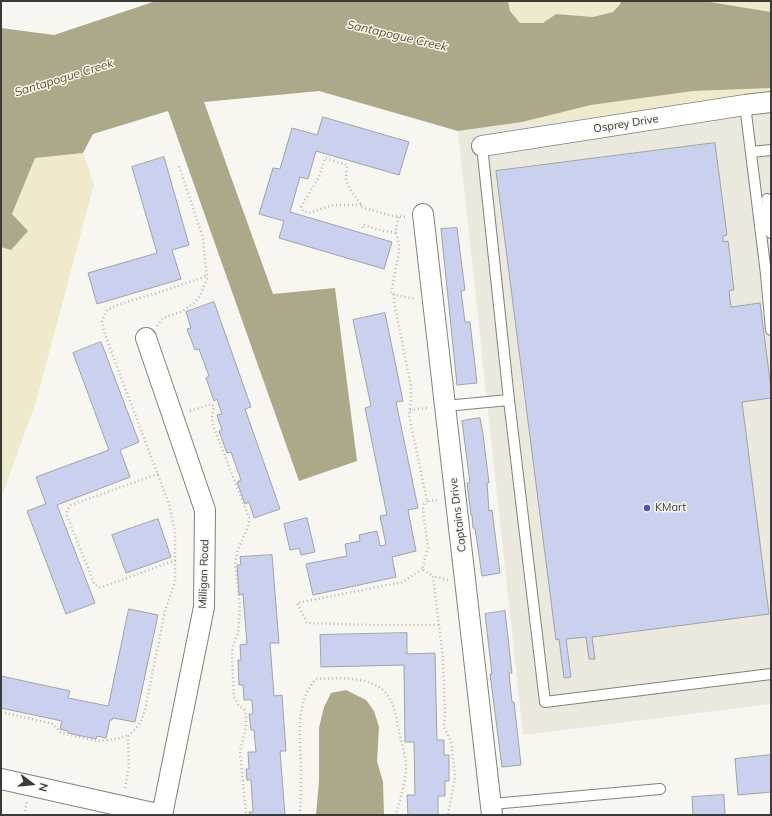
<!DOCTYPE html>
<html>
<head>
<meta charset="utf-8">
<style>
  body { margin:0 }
  #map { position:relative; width:772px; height:816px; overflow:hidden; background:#f7f6f0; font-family:Mulish,sans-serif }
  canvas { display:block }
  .frame { position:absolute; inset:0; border:2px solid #3a3a38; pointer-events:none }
  .north { position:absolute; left:12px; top:764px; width:40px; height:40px; -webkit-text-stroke:3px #f7f6f0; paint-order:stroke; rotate:106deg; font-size:11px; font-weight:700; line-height:16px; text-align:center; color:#3a3a38 }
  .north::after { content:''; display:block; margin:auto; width:14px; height:18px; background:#3a3a38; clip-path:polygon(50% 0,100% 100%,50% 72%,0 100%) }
</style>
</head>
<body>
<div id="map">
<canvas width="772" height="816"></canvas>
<div class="frame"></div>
<div class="north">N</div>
</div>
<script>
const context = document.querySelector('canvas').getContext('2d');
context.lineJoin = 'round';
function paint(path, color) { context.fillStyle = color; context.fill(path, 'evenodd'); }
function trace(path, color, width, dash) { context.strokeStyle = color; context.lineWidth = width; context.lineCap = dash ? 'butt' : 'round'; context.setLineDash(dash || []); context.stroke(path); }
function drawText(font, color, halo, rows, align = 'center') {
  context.font = font + ' Mulish,sans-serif'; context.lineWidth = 3; context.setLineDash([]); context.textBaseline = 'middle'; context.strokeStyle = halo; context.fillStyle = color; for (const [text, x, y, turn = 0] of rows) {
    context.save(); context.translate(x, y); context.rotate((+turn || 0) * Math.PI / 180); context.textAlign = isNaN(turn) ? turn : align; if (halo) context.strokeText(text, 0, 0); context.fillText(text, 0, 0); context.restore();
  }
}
paint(new Path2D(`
  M 771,96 L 771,704 L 523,735 L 458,131 L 522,122 Z`), '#ebe9dd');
paint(new Path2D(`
  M 508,1 L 620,1 L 621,2 L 613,12 L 593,17 L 556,14 L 543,23 L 520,23 L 510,11 Z
  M 704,1 L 771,1 L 771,12 Z
  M 771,88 L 771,98 L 669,110 L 497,125 L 522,122 L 591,105 L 693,91 Z
  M 83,153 L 94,184 L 36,402 L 1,498 L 1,247 L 11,250 L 12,215 L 35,158 Z`), '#eeeacb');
paint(new Path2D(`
  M 156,1 L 508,1 L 510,11 L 520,23 L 543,23 L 556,14 L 593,17 L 613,12 L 621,3 L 620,1 L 704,1 L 771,12 L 771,88 L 693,91 L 591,105 L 522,122 L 458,131 L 319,91 L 204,102 L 273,294 L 335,288 L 357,461 L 299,481 L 168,111 L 93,134 L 83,153 L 35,158 L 12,214 L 28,231 L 11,250 L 1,247 L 1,28 L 54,35 Z
  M 346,690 L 366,700 L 374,711 L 379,727 L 377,761 L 383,782 L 384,815 L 316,815 L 319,781 L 319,728 L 324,707 L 331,693 Z`), '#aca88a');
const building = new Path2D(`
  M 323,117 L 409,142 L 399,175 L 316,151 L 308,179 L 300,177 L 290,212 L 392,242 L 384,269 L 279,238 L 284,221 L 259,214 L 273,168 L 280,169 L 292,128 L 317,135 Z
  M 715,143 L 727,235 L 723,236 L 723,242 L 728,241 L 734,290 L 729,291 L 731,307 L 760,303 L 771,388 L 771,398 L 742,402 L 769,614 L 592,637 L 595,659 L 589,659 L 586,637 L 566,639 L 571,677 L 564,678 L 559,639 L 556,640 L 496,171 Z
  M 164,157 L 189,245 L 172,250 L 181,279 L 97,304 L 88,273 L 157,253 L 132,167 Z
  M 457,228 L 465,290 L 461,291 L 465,322 L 470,322 L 477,383 L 457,385 L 441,229 Z
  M 214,302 L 251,407 L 245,409 L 280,509 L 254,518 L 249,502 L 245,504 L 237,482 L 241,480 L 231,452 L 227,453 L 219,431 L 222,430 L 217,415 L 222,414 L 217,399 L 214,401 L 206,378 L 209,376 L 199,349 L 195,350 L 187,329 L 191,328 L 186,312 Z
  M 385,313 L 403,401 L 396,402 L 418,508 L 408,510 L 416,551 L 392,557 L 396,577 L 313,595 L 306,564 L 347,556 L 345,544 L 360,541 L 359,535 L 377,531 L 380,546 L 386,545 L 380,516 L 387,515 L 365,408 L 371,406 L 353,320 Z
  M 101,342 L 139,442 L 120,450 L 130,477 L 57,505 L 95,603 L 66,614 L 27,511 L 46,504 L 36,477 L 109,450 L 73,353 Z
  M 480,418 L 483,434 L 489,483 L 487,483 L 489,511 L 492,510 L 500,573 L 482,576 L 475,528 L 473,528 L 472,515 L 471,515 L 467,483 L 470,483 L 462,421 Z
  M 307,518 L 315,552 L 301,555 L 299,548 L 290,550 L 284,524 Z
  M 158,519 L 171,557 L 126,573 L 112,535 Z
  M 272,555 L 279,643 L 270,643 L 274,696 L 282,695 L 286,751 L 280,751 L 285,815 L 250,815 L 249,812 L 253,812 L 251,780 L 247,780 L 246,769 L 249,769 L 248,752 L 256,752 L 254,730 L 251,730 L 249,714 L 253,714 L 252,700 L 244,700 L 243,685 L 239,685 L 238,660 L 241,660 L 240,645 L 247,644 L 243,594 L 239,595 L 237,565 L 241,565 L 240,557 Z
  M 129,609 L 158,615 L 135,722 L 113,718 L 112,720 L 110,720 L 106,738 L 97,736 L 96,739 L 68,733 L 68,731 L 60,729 L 62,721 L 1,708 L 1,676 L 70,691 L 68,698 L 108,706 Z
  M 505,611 L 512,673 L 509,673 L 512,702 L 514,702 L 521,765 L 502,767 L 490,674 L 492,674 L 485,614 Z
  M 407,633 L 407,654 L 435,653 L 437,740 L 444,740 L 444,755 L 449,755 L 449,781 L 445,781 L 445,796 L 438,796 L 438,815 L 408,815 L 407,795 L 415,795 L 414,742 L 405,742 L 404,665 L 321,667 L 320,635 Z
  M 771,755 L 771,792 L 738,795 L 735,759 Z
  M 724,795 L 725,815 L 693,815 L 692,797 Z`);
paint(building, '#cad1ee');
trace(building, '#a1a2a7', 1);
const service = new Path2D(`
  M 745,105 L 766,274 L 771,273
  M 482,146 L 509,400
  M 751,152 L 771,150
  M 767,199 L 770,231 L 771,233
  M 766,274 L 771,330
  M 445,406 L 509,400 L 545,702 L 771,674
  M 492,804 L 660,789`);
const minor = new Path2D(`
  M 482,146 L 745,105 L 771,102
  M 423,214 L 492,815
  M 146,338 L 205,510 L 204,607 L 162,815
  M 1,779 L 162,815`);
trace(service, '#82827c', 12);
trace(minor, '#82827c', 22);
trace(new Path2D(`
  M 361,205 L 333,205 L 309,213 L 303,211 L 301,207 L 320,175 L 325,158 L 347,165 C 347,169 346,174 346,179 C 348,189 358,199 363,208 L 393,216 L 405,217
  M 398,217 L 396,231 L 399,245 L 399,252 L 391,294 L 415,299
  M 362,228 L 363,225 L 384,231 L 397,233
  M 394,294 L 394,302 L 411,386 L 411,400 L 409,415 L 427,501 L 439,500
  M 157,326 L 163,318 L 181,312 L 195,302 L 200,296 L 207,279 L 203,238 L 179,166
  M 410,410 L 427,408
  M 190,411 L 212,404 L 214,407 L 212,416 L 213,425 L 249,518 L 249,524 L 237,552 L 235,565 L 240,606 L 238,633 L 233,646 L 232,656 L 234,697 L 239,706 L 244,709 L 246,716 L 246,727 L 240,751 L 246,815
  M 158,474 L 71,505 L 67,510 L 67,516 L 94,583 L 98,587 L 102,587 L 176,560
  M 427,501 L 424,504 L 423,509 L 428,548 L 422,569 L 433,576
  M 422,569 L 403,582 L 297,603 L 307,623 L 372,625 L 439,625
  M 448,580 L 433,576 L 443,658 L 445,713 L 444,727 L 451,741 L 455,777 L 448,815
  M 1,712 L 53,724 L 61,733 L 97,741 L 116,739 L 129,735
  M 125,788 L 129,767 L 128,738 C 130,733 133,732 136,728 C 141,723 143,717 145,710 L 165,611 L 175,582 L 175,532 L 169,504 L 105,335 L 102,321 L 107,310 L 120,304 L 160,292 L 207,276
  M 24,815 L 27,802
  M 300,815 C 301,798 301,782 301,765 C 300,736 295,702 316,679 C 334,678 355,677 371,683 C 379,685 388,694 391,701 C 396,710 396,721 399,731 C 402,746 408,760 405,776 C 404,789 399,802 396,815`), '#bab9b4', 2.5, [1, 3]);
trace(service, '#fff', 10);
trace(minor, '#fff', 20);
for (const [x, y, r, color] of [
  [647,508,4,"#4b52c7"]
]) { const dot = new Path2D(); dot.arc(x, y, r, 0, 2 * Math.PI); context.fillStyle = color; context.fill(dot); trace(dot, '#f7f6f0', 1.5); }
drawText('11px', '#3a3a38', '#f7f6f0', [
  ["Osprey Drive",626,124,-9],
  ["Captains Drive",458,515,-97],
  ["Milligan Road",204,574,-88]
]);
drawText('11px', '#3a3a38', '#f7f6f0', [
  ["KMart",655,508]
], 'left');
drawText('italic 12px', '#5f5724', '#f7f6f0', [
  ["Santapogue Creek",397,36,13],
  ["Santapogue Creek",64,78,-17]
]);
</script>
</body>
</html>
